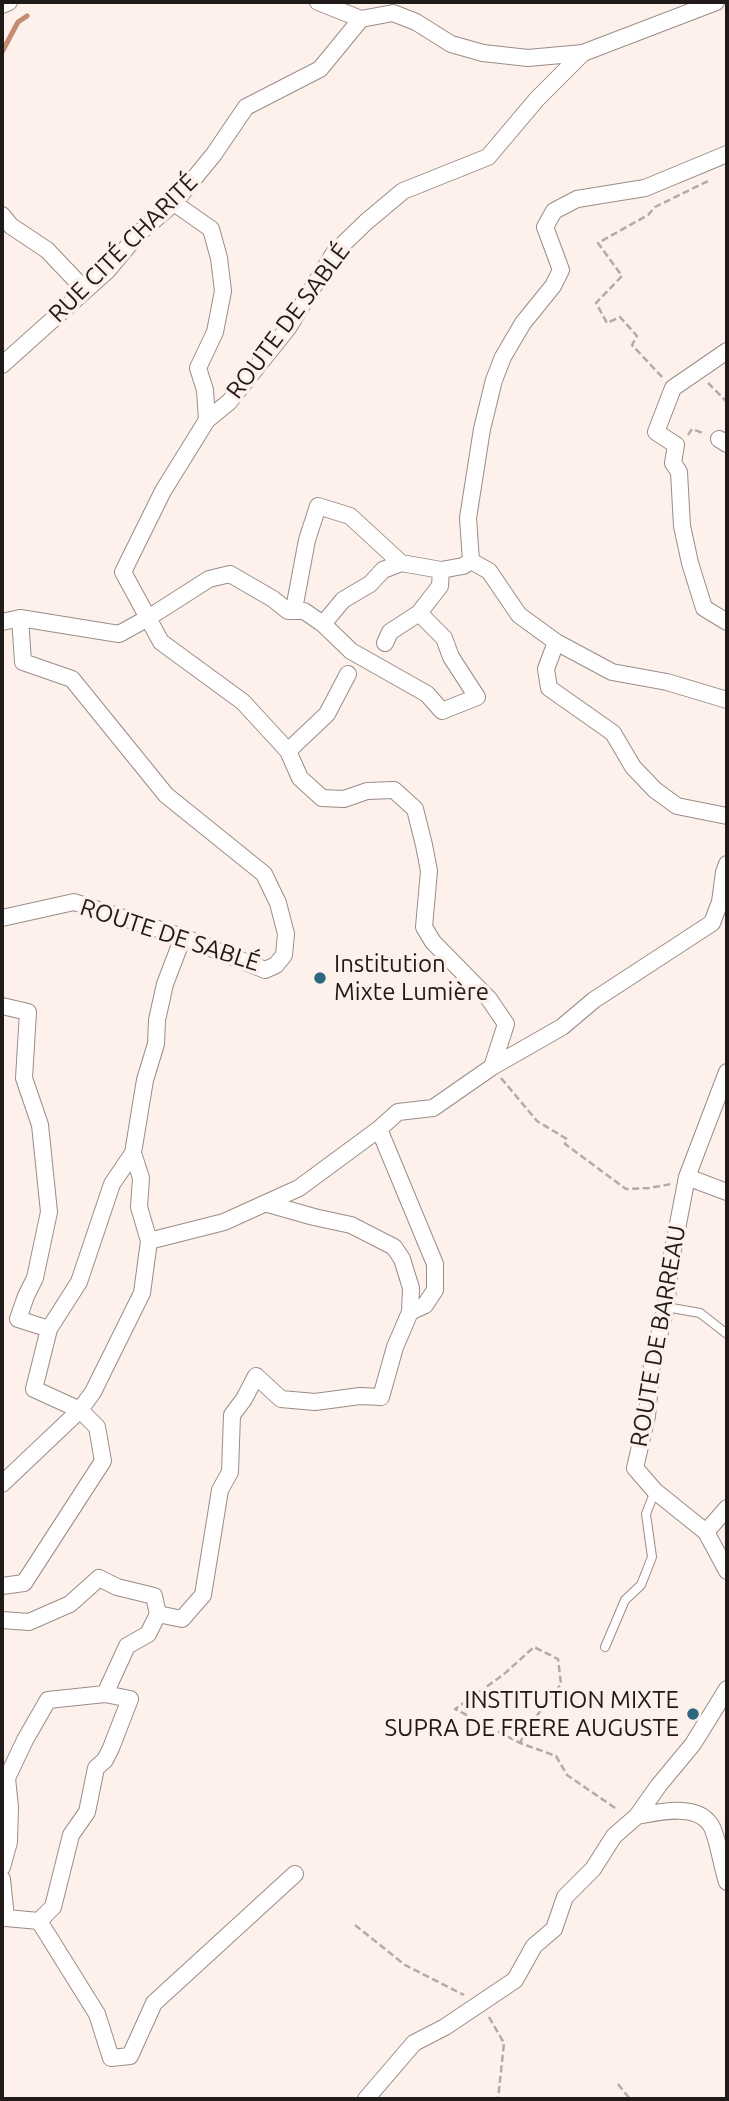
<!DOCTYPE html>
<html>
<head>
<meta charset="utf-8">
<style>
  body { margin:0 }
  #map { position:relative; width:729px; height:2101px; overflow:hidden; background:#fef0ea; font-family:Ubuntu,sans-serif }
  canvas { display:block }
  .frame { position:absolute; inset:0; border:4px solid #201b19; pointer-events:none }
</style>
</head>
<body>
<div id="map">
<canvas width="729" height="2101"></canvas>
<div class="frame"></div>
</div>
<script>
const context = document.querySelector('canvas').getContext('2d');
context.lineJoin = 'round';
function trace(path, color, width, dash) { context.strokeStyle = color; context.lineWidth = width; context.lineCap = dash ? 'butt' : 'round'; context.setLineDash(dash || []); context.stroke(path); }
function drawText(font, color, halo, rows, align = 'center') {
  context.font = font + ' Ubuntu,sans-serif'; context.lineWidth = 7; context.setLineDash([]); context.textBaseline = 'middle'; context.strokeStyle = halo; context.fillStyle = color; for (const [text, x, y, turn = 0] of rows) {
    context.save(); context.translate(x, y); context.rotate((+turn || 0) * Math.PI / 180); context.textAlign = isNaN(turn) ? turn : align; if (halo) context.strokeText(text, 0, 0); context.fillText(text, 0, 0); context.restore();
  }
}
trace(new Path2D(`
  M 2,52 L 18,22 L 27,16`), '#c48d72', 5);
const service = new Path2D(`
  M 666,1307 L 700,1313 L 727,1334
  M 605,1647 L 625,1600 L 641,1585 L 652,1557 L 646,1514 L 655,1491`);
const minor = new Path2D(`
  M 318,2 L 361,19 L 393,13 L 416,22 L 451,44 L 483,53 L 528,58 L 583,53 L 716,2
  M 2,5 L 9,2
  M 174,203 L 211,229 L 219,258 L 223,291 L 215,332 L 198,368 L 205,390 L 207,420
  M 2,215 L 11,226 L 47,250 L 85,290
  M 727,351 L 673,388 L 656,432 L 676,445 L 673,463 L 679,472 L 682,526 L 690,563 L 704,608 L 727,622
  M 2,365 L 108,270 L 138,234 L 174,203 L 214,154 L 246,107 L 320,69 L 361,19
  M 719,439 L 727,444
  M 471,561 L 468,518 L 482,429 L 494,380 L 503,357 L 523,323 L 553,286 L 561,270 L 545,227 L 554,211 L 577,199 L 645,188 L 727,154
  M 471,561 L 489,571 L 519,615 L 556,642 L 612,672 L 667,682 L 727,700
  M 441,570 L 401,563 L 383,570 L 370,584 L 343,600 L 323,624 L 304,611 L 288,611 L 273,599 L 230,574 L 209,579 L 148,618 L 161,642 L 243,702 L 288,751 L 300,778 L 322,798 L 344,799 L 367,791 L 394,790 L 415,809 L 424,845 L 429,871 L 424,927 L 433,942 L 489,999 L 506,1024 L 492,1067
  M 294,609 L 307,540 L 318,506 L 350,516 L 401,563
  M 2,622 L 20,618
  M 323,624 L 351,651 L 427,694 L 442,711 L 477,697 L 451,657 L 444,638 L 419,613 L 440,586 L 441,570 L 463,566 L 471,561
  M 556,642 L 546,669 L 549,688 L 613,733 L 633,767 L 655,790 L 677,806 L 727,816
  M 385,643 L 390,632 L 419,613
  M 288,751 L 327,714 L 348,674
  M 2,918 L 74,902 L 183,937 L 265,970 L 276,965 L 284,955 L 286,934 L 278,903 L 264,874 L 166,795 L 72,679 L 23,662 L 20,618 L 119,634 L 148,618 L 123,572 L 163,491 L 207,420 L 229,402 L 288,328 L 334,253 L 366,222 L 403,191 L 488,157 L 537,99 L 583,53
  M 2,1006 L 28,1012 L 24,1078 L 40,1125 L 49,1212 L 35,1278 L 26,1296 L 18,1319 L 49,1329
  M 727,1072 L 687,1177 L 671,1260 L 666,1307 L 652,1364 L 647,1416 L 635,1468 L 655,1491 L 706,1532 L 727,1571
  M 379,1129 L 435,1264 L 435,1290 L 425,1305 L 410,1312
  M 687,1177 L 727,1192
  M 149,1241 L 224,1222 L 299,1188 L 379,1129 L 398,1112 L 433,1108 L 492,1067 L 562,1027 L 594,1000 L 712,923 L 720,902 L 724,872 L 727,864
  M 2,1484 L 80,1410 L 93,1392 L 142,1293 L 149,1241 L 139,1207 L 141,1178 L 133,1153 L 145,1080 L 156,1044 L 157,1020 L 165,984 L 183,937
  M 706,1532 L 727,1508
  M 2,1586 L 24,1583 L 103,1461 L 97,1427 L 80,1410 L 34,1389 L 49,1329 L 79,1282 L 112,1184 L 133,1153
  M 158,1614 L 182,1619 L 203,1595 L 220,1490 L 230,1472 L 232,1415 L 244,1399 L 256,1376 L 281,1399 L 315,1402 L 360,1396 L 381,1397 L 395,1347 L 410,1312 L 411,1288 L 402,1259 L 394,1247 L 351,1225 L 314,1217 L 268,1204
  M 2,1620 L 29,1622 L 70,1604 L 99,1578 L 117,1587 L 154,1596 L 158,1614 L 148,1634 L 127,1646 L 105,1694 L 48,1700 L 25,1740 L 7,1778 L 10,1807 L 9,1842 L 2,1867
  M 637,1816 C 658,1812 696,1803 710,1824 C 717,1833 722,1868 727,1882
  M 2,1879 L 6,1918 L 39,1921 L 97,2014 L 111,2058 L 130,2056 L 154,2003 L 295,1874
  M 39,1921 L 53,1907 L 71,1835 L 87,1812 L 96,1768 L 105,1760 L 111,1748 L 130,1699 L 105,1694
  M 366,2099 L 414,2043 L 445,2027 L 515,1980 L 534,1946 L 554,1929 L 565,1897 L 593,1869 L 614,1836 L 637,1816 L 659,1785 L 693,1744 L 727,1689`);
trace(service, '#9a8d88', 10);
trace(minor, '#9a8d88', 18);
trace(new Path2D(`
  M 662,377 L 632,345 L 637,336 L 620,317 L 607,323 L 596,303 L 622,276 L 598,243 L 648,215 L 655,207 L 708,181
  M 708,383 L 727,402
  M 688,435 L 692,429 L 705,434
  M 501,1078 L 537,1121 L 567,1139 L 565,1144 L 626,1189 L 649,1188 L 671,1184
  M 520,1743 C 530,1722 547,1703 561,1684 L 558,1659 L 534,1647 L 503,1675 L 455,1709 L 520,1743 L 556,1756 L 567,1775 L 618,1810
  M 355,1925 L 405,1965 L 464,1995
  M 489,2017 L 504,2043 L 498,2099
  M 618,2084 L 630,2099`), '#b5aaa6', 2.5, [7, 3.5]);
trace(service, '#fff', 8);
trace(minor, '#fff', 16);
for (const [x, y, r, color] of [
  [320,978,7,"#2c6880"],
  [693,1714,7,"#2c6880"]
]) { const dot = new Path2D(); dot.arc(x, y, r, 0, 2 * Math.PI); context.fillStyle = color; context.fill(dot); trace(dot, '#fef0ea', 2.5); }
drawText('24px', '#201b19', '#fef0ea', [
  ["RUE CITÉ CHARITÉ",123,248,-45],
  ["ROUTE DE SABLÉ",288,321,-53],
  ["ROUTE DE SABLÉ",170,935,18],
  ["ROUTE DE BARREAU",658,1336,-80]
]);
drawText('24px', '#201b19', '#fef0ea', [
  ["Institution",334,964],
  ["Mixte Lumière",334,992],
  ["INSTITUTION MIXTE",679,1700,"right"],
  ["SUPRA DE FRERE AUGUSTE",679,1728,"right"]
], 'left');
</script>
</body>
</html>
